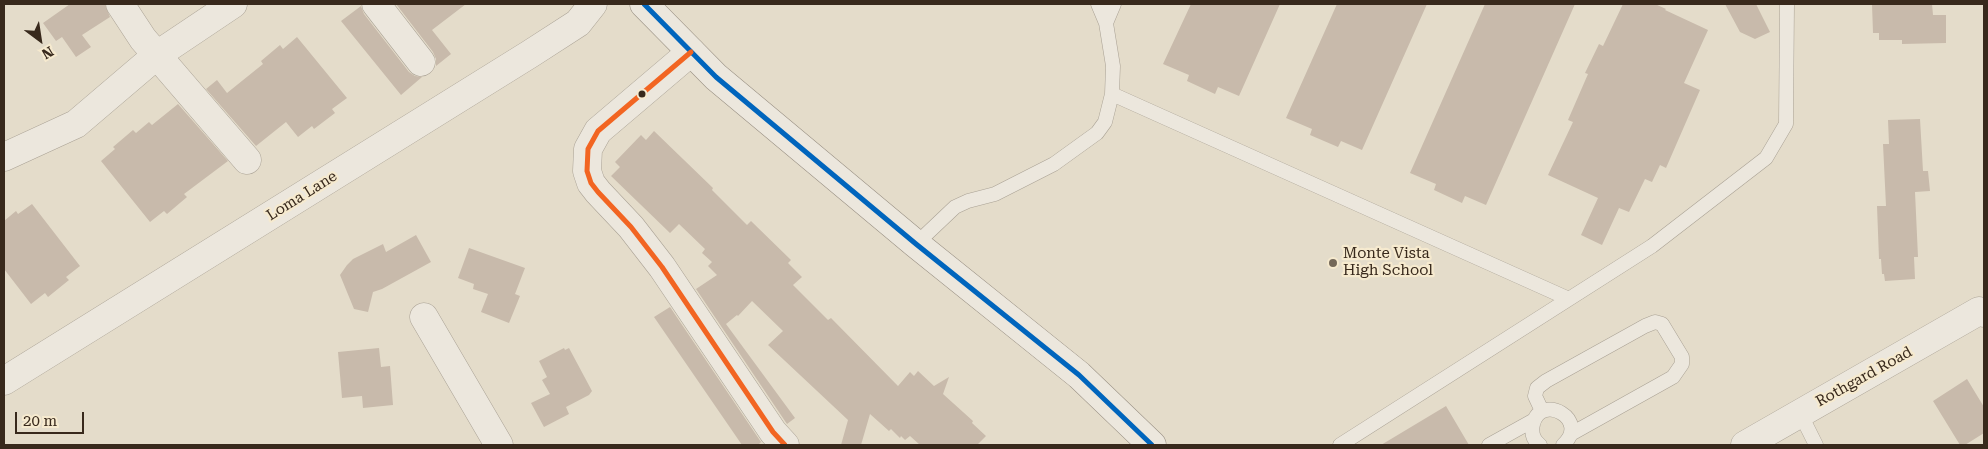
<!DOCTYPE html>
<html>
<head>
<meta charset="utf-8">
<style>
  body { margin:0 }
  #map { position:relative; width:1988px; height:449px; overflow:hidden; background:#e4dcca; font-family:"Roboto Serif",serif }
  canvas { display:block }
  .frame { position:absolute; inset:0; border:5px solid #38291c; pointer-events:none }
  .north { position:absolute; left:15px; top:15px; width:50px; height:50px; -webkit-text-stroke:4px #f6eacf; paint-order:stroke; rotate:149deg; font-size:14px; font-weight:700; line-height:20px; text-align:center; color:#38291c }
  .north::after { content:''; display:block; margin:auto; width:18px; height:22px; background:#38291c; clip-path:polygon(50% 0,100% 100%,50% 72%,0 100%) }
  .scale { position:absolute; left:15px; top:412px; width:69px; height:22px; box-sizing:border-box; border:2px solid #38291c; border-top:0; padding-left:6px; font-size:15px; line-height:18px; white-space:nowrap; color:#38291c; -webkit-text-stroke:4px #f6eacf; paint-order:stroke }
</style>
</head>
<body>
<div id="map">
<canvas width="1988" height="449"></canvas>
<div class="frame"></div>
<div class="north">N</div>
<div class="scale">20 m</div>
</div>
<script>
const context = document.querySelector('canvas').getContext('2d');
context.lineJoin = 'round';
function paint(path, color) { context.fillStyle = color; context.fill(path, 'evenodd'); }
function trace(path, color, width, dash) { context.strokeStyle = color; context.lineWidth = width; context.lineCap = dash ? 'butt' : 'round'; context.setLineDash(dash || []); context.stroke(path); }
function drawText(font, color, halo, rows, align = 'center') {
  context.font = font + ' "Roboto Serif",serif'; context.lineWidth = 4.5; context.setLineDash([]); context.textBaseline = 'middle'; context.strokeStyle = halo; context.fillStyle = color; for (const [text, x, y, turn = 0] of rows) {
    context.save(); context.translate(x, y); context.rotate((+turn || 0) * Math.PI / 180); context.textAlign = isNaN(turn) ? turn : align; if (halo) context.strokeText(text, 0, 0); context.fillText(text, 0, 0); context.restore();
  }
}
paint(new Path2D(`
  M 70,4 L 105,4 L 110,17 L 82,35 L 91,47 L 76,57 L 62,37 L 56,41 L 43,23 Z
  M 396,4 L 466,4 L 432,30 L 451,54 L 436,66 L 436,59 L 433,52 Z
  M 1191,4 L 1280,4 L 1239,96 L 1218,87 L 1215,94 L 1187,81 L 1189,75 L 1163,64 Z
  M 1337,4 L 1427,4 L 1362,150 L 1341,141 L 1338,147 L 1310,135 L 1312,129 L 1286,118 Z
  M 1485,4 L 1575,4 L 1486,205 L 1465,196 L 1462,203 L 1434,190 L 1436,184 L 1410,173 Z
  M 1623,4 L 1655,4 L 1666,9 L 1665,10 L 1708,30 L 1684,83 L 1700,90 L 1666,168 L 1660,165 L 1652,182 L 1645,179 L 1629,212 L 1619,208 L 1602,245 L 1581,235 L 1598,198 L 1548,175 L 1573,122 L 1568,120 L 1588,74 L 1585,73 L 1599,44 L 1603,46 Z
  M 1725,4 L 1756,4 L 1770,32 L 1755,39 L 1740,32 Z
  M 1872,4 L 1932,4 L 1933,15 L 1946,15 L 1946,43 L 1902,44 L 1902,40 L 1879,40 L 1879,33 L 1873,33 Z
  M 361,6 L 364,14 L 409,72 L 415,76 L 422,77 L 401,95 L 341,21 Z
  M 297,37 L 347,98 L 332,109 L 335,113 L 314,129 L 312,126 L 298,137 L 286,122 L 256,146 L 206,89 L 217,80 L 227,93 L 263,64 L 261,61 L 280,45 L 283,49 Z
  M 178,104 L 228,161 L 184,194 L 187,197 L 167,214 L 164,211 L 150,222 L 101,161 L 115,149 L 113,147 L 133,130 L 136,133 L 149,122 L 152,125 Z
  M 1920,119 L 1923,171 L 1928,171 L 1930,191 L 1915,192 L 1918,257 L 1914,257 L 1915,279 L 1885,281 L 1884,274 L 1882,274 L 1881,259 L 1879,259 L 1877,206 L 1886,206 L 1883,144 L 1889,144 L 1888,120 Z
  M 654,131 L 713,188 L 712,190 L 747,225 L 751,221 L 791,260 L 788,263 L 802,277 L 793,285 L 828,320 L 831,318 L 898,386 L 910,372 L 914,376 L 918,371 L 934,386 L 949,377 L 943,394 L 973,421 L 972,423 L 986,436 L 977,445 L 920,445 L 910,436 L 905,440 L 901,436 L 900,438 L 891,429 L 889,431 L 870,414 L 861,445 L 841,445 L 848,420 L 768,345 L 783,331 L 752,301 L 738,316 L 737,315 L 726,324 L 795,418 L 787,424 L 696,289 L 717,275 L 708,266 L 712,262 L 702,253 L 705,249 L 679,224 L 670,233 L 611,176 L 620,167 L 615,162 L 641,135 L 646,140 Z
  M 32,204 L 80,266 L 66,277 L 69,280 L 48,297 L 45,293 L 31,304 L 4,269 L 4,221 L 16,211 L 18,214 Z
  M 416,235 L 431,262 L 382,289 L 373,292 L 368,312 L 354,309 L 340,275 L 347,265 L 353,259 L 383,244 L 386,252 Z
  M 469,248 L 525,268 L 515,294 L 520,296 L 509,323 L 481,312 L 488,294 L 473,289 L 474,284 L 458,278 Z
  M 670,307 L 761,442 L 758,445 L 742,445 L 654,317 Z
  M 379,348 L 381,367 L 390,366 L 393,405 L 363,408 L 362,396 L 342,398 L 338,352 Z
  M 564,348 L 565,350 L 569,348 L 592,391 L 589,395 L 566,407 L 569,414 L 544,427 L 531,403 L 550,394 L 542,380 L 547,377 L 539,361 Z
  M 1967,379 L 1984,407 L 1984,433 L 1965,445 L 1960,445 L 1933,401 Z
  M 1446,406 L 1469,445 L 1381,445 Z`), '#c8baab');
const lane = new Path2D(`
  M 1106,23 L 1114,4
  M 1112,94 L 1569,299
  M 916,244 L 955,207 L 968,201 L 995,194 L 1054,164 L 1097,133 L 1105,122 L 1112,94 L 1113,66 L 1106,23 L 1098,4
  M 1542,411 L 1535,396 L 1537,388 L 1546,381 L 1645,326 L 1655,322 L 1662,324 L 1682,357 L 1682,364 L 1673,377 L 1571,434
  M 1800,413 L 1816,445
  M 1340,445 L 1652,246 L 1766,158 L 1786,124 L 1787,4
  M 1489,445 L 1534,420
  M 1540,445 C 1533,440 1531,433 1533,424 C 1541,392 1591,420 1563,445`);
const street = new Path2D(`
  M 120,4 L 143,39 L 247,160
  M 376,4 L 421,62
  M 691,52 L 598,131 L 588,149 L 587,171 L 591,183 L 598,192 L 631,227 L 662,267 L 773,432 L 785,445
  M 4,157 L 76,124 L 157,55 L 233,4
  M 424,317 L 499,445
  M 4,381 L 530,54 L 578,23 L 593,4
  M 1745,445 L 1979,311 L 1984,313`);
const secondary = new Path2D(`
  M 644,4 L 716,77 L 916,244 L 1079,375 L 1152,445`);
trace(lane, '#a9a194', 15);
trace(street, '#a9a194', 29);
trace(secondary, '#999084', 29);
trace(lane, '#ece7dd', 14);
trace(street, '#ece7dd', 28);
trace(secondary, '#ece7dd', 28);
trace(new Path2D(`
  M 644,4 L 716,77 L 916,244 L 1079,375 L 1152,445`), '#0065bd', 5);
trace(new Path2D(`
  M 691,52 L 598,131 L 588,149 L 587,171 L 591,183 L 598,192 L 631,227 L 662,267 L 773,432 L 785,445`), '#f26522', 5);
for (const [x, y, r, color] of [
  [642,94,4.5,"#38291c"],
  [1333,263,5,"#746859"]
]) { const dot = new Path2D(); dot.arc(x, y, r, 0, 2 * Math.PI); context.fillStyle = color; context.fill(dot); trace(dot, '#f6eacf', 2); }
drawText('15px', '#38291c', '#f6eacf', [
  ["Loma Lane",302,196,-32],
  ["Rothgard Road",1864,377,-29]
]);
drawText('15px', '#38291c', '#f6eacf', [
  ["Monte Vista",1343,254],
  ["High School",1343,271]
], 'left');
</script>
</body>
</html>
